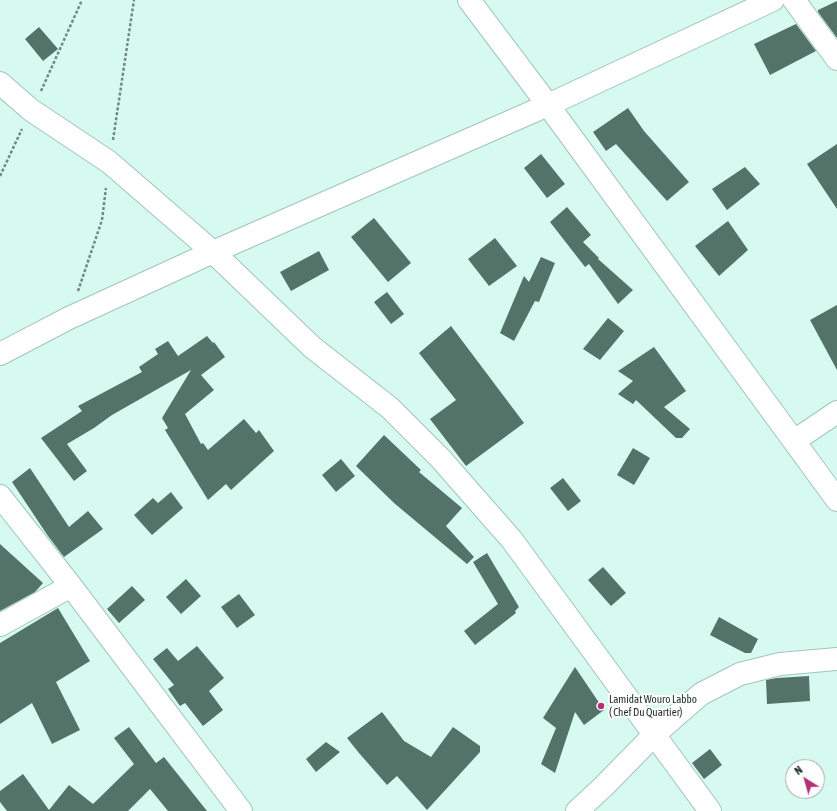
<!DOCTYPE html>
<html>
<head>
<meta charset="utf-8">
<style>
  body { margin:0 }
  #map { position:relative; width:837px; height:811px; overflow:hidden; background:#d6faef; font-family:"Asap Condensed",sans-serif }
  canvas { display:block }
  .north { position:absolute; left:785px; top:759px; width:40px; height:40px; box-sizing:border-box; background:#fefefe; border:1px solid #a4aaa8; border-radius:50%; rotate:323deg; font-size:11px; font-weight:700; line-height:16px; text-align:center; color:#1d2b26 }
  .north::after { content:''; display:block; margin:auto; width:14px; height:18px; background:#b63074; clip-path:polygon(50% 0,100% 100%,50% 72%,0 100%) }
</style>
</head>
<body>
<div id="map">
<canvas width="837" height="811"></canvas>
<div class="north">N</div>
</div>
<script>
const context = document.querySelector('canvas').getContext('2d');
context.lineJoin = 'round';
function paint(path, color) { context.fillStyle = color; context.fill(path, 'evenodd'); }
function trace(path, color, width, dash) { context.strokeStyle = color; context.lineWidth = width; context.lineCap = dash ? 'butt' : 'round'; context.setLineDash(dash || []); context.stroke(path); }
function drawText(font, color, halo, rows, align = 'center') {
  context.font = font + ' "Asap Condensed",sans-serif'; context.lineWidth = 4; context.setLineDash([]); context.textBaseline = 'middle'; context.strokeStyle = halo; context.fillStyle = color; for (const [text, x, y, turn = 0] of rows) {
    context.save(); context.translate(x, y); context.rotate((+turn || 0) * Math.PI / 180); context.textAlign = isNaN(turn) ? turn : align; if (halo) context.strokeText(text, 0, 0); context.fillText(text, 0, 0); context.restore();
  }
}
paint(new Path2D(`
  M 837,1 L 837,38 L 818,12 L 818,10 Z
  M 796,24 L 816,51 L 770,75 L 754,44 Z
  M 39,27 L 58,49 L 43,61 L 25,39 Z
  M 628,108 L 644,131 L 689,182 L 667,201 L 616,144 L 606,151 L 593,132 Z
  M 837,144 L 837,209 L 807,164 Z
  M 541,154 L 565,184 L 547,198 L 524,168 Z
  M 745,167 L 760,184 L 727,210 L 712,189 Z
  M 567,207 L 591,235 L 583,242 L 599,258 L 598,259 L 633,290 L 618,304 L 589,264 L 585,267 L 550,222 Z
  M 374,218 L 411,263 L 388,282 L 351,237 Z
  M 728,221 L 748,250 L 719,276 L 695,246 Z
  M 495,238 L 517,266 L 489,286 L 468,259 Z
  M 319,251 L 329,270 L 291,291 L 280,272 Z
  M 541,257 L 555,263 L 539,302 L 535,301 L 514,341 L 500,333 L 524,276 L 529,282 Z
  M 387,292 L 404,314 L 391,324 L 374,302 Z
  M 837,305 L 837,370 L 810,320 Z
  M 608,318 L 624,331 L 600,360 L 583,349 Z
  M 451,326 L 524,423 L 466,466 L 430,419 L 456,400 L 419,353 Z
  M 207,336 L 213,343 L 214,342 L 225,357 L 201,375 L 214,390 L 185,414 L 201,444 L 203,443 L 208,450 L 244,419 L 256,433 L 259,430 L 274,451 L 231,490 L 226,484 L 208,500 L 165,430 L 168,428 L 162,418 L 191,370 L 112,415 L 94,428 L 67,444 L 87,471 L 74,481 L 41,438 L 82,411 L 78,406 L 142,372 L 139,367 L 158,354 L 155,349 L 168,341 L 178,356 Z
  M 654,347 L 686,391 L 664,407 L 690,429 L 682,438 L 676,438 L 636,400 L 633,404 L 618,394 L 633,381 L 618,371 Z
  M 384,435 L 421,470 L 419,472 L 462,508 L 446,526 L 474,557 L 467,564 L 394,503 L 356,466 Z
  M 633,448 L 650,458 L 634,485 L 617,475 Z
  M 341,459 L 355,476 L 336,492 L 322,475 Z
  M 30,468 L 69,527 L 88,511 L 103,529 L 64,557 L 48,536 L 12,482 Z
  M 563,478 L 581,501 L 568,511 L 550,488 Z
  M 171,492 L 183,508 L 152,535 L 134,515 L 153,498 L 158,503 Z
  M 0,544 L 43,583 L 35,592 L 0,611 Z
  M 487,553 L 519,607 L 515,611 L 516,613 L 475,645 L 464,631 L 498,604 L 473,562 Z
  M 603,567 L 626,593 L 611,606 L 588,580 Z
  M 186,579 L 201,596 L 181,614 L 166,597 Z
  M 132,586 L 145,600 L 119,623 L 107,609 Z
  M 239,594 L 255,615 L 237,628 L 221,607 Z
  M 58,608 L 90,661 L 56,682 L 80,730 L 52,744 L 32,703 L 0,724 L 0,643 Z
  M 719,617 L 758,639 L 751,653 L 745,653 L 710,635 Z
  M 197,646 L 224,678 L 209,691 L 223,710 L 203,726 L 185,703 L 180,706 L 168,689 L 174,685 L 153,659 L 167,648 L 178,661 Z
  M 575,667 L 604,710 L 584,725 L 575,712 L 555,773 L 541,764 L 556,728 L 543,718 Z
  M 809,676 L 810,701 L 767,704 L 766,680 L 777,678 Z
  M 382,712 L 404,741 L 431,757 L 453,727 L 480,746 L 480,752 L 427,810 L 397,776 L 387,785 L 359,753 L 347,738 Z
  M 129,727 L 156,763 L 164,757 L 207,811 L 168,811 L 150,789 L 128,811 L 7,811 L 0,802 L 0,791 L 23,774 L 49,810 L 69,785 L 93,804 L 134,764 L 114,738 Z
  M 326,742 L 340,752 L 316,772 L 306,759 Z
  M 710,749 L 722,765 L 704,779 L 692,763 Z`), '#537369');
const minor = new Path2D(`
  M 469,0 L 548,105 L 837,500
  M 794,0 L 837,59
  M 0,83 L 31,110 L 109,162 L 213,252 L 312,347 L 390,408 L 440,458 L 512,540 L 710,811
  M 0,354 L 69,318 L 213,252 L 548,105 L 773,0
  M 794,441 L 837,412
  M 0,496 L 71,586 L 241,811
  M 0,625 L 71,586
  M 577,811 L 603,787 L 655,734 L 701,694 L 740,674 L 780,664 L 837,659`);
trace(minor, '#a2c5ba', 24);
trace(new Path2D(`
  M 41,91 L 82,0
  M 113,140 L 134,0
  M 0,176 L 22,129
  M 78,291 L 102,220 L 106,188`), '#718982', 2.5, [3, 2]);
trace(minor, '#fff', 22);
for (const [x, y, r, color] of [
  [601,706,4,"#b63074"]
]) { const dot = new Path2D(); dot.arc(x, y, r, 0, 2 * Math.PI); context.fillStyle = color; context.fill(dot); trace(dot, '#fefefe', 1.5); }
drawText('11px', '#1d2b26', '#fefefe', [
  ["Lamidat Wouro Labbo",609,700],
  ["( Chef Du Quartier)",609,713]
], 'left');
</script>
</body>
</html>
